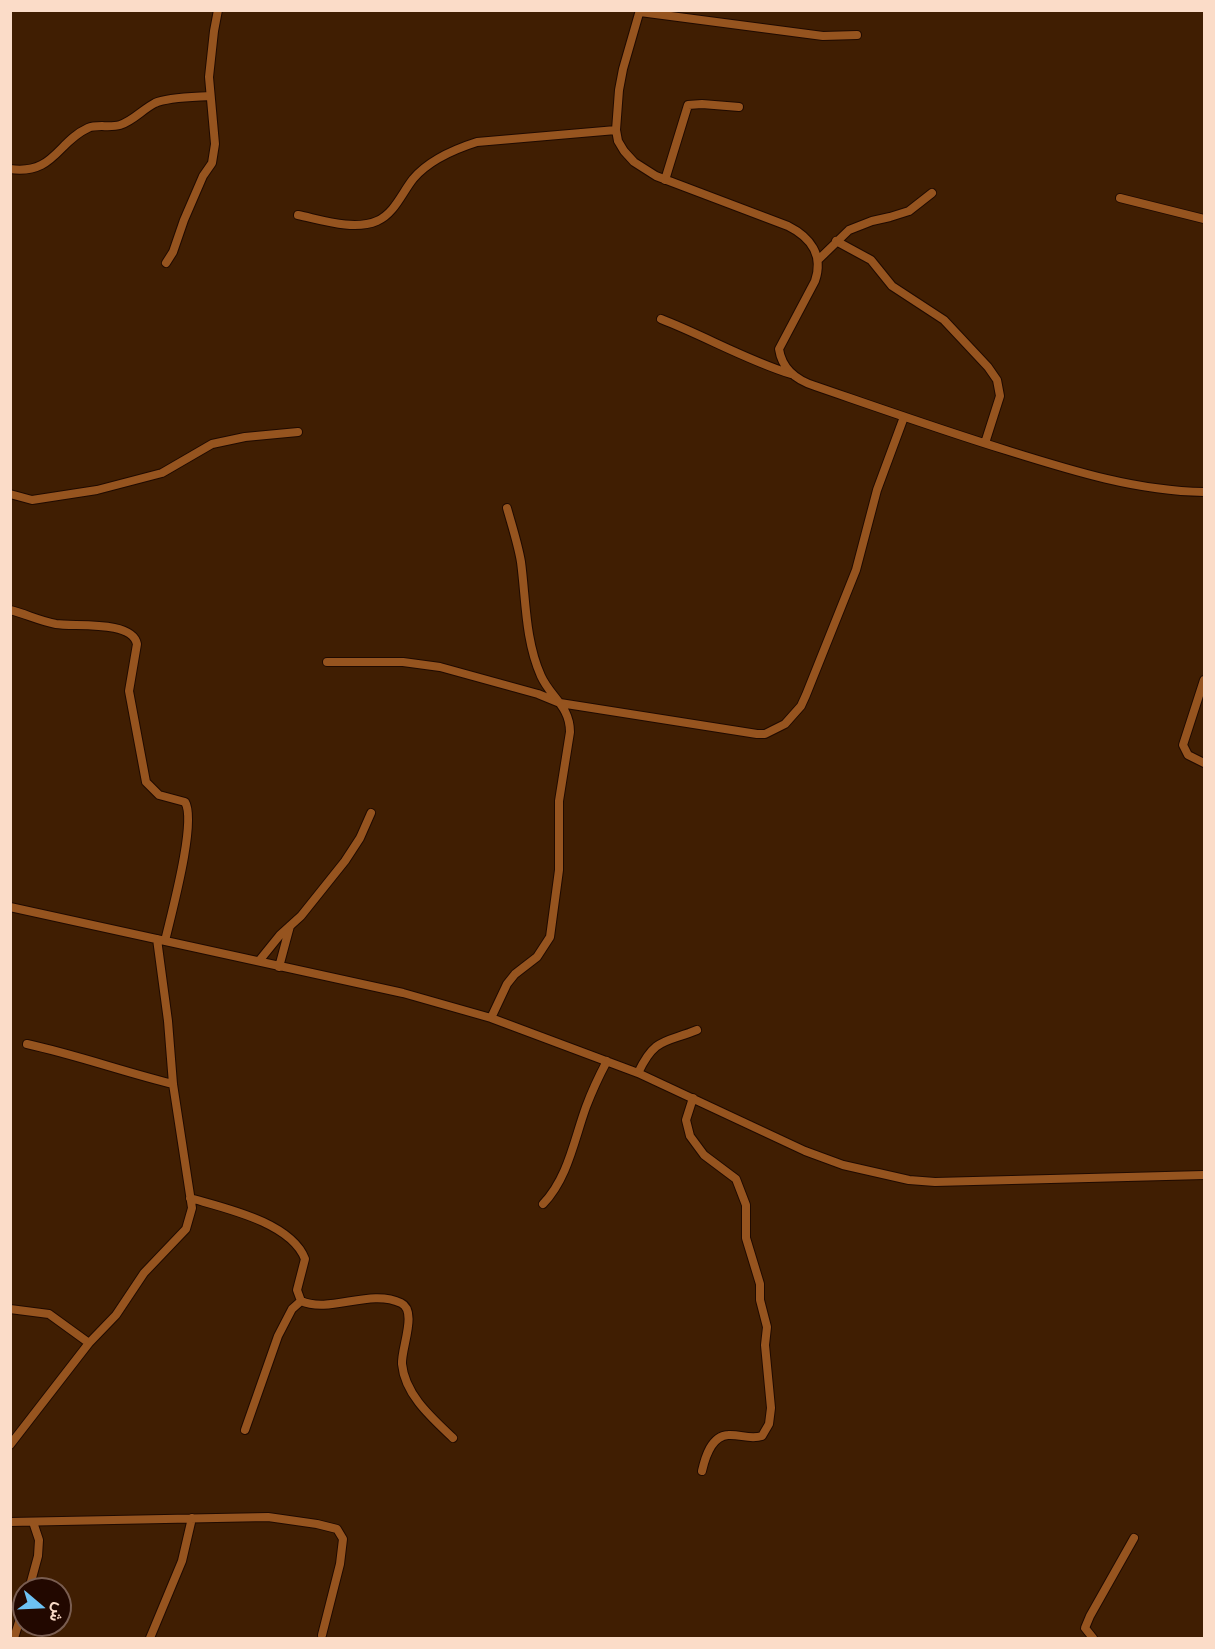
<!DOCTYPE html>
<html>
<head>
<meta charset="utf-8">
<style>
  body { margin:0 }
  #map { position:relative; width:1215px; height:1649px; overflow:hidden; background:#401e02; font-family:Karla,Vazirmatn,sans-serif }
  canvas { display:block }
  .frame { position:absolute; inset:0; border:12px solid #fbdcc8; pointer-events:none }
  .north { position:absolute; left:12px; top:1577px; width:60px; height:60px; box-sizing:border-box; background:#220800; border:2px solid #795d50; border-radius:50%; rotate:109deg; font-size:16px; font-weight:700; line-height:24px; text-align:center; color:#fbdcc8 }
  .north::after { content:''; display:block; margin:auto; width:21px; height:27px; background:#6dc2f3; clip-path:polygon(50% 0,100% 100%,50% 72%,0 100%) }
</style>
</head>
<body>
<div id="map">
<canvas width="1215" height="1649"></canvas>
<div class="frame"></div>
<div class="north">ش</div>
</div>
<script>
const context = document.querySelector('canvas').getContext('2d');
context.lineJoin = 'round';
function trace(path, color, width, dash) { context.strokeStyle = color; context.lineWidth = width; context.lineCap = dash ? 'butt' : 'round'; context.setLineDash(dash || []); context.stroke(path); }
const street = new Path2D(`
  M 640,10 L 623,69 L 619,90 L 616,130 L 618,141 L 624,151 L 634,162 L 656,176 L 788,226 C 810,237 824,255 815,281 L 779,349 C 782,369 796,380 815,386 C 879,408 944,431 1009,451 C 1073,471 1137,491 1204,492
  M 640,12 L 823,36 L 857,35
  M 10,169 C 54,175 57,142 88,128 C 97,124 110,128 120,125 C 133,121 143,109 155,103 C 168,97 195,97 210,96
  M 665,180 L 688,105 L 702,104 L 739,107
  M 1120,198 L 1204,219
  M 298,215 C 322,220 354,231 377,221 C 394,214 402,193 413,179 C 428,161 455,149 477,142 L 616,130
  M 836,241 L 871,260 L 892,286 L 944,320 L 988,367 L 997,380 L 1000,396 L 985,443
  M 818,260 L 849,230 L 872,221 L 890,217 L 909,211 L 932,193
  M 166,263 L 173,252 L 184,220 L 203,176 L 212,163 L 215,144 L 209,77 L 214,31 L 218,10
  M 661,319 C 705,336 746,360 791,374
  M 10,494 L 32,500 L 97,490 L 162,473 L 212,444 L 245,437 L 298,432
  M 10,610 C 26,614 40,621 56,624 C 75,627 132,620 137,644 L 129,691 L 146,782 L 159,795 L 185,802 C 197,821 171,915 165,941
  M 327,662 L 403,662 L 440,667 L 538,694 L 560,703 L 757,734 L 765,734 L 785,724 L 801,706 L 806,695 L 856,570 L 877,490 L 904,417
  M 1204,680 L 1183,745 L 1188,755 L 1204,763
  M 10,907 L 403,993 L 491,1018 L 638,1073 L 805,1151 L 843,1165 L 909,1180 L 935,1182 L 1204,1175
  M 259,961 L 280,935 L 301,916 L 345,861 L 360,838 L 371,813
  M 279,967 L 290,926
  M 491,1018 L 507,984 L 515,974 L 537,957 L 550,937 L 559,870 L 559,801 L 570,732 C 570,706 551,698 541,676 C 525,640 526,600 521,562 C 518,544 512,526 507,508
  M 27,1044 C 77,1055 124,1072 173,1084
  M 638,1073 C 655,1037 665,1043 697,1030
  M 693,1098 L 686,1120 L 690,1136 L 704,1155 L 736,1179 L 746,1205 L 746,1238 L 760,1284 L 760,1300 L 767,1327 L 765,1345 L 771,1408 L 769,1424 L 762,1436 C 750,1440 740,1434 728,1435 C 711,1436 705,1458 702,1471
  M 190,1198 C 224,1208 291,1222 305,1259 L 297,1290 L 301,1301 C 330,1314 370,1288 401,1303 C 418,1311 401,1348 402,1364 C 405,1395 432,1418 453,1438
  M 543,1204 C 568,1178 574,1140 586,1107 C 592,1091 599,1076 607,1061
  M 10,1309 L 49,1314 L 89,1343
  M 245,1430 L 278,1336 L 292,1309 L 301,1301
  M 10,1445 L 89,1343 L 116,1315 L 144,1273 L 186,1229 L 192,1208 L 173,1084 L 168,1021 L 157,939
  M 10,1522 L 268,1517 L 317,1524 L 337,1529 L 343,1539 L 340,1564 L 322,1635
  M 29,1589 L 38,1556 L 39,1540 L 33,1522
  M 14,1638 L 24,1606
  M 150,1638 L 182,1561 L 192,1518
  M 1093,1638 L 1085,1628 L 1090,1616 L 1134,1538`);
trace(street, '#1f0a00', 10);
trace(street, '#96541f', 8);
</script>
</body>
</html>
